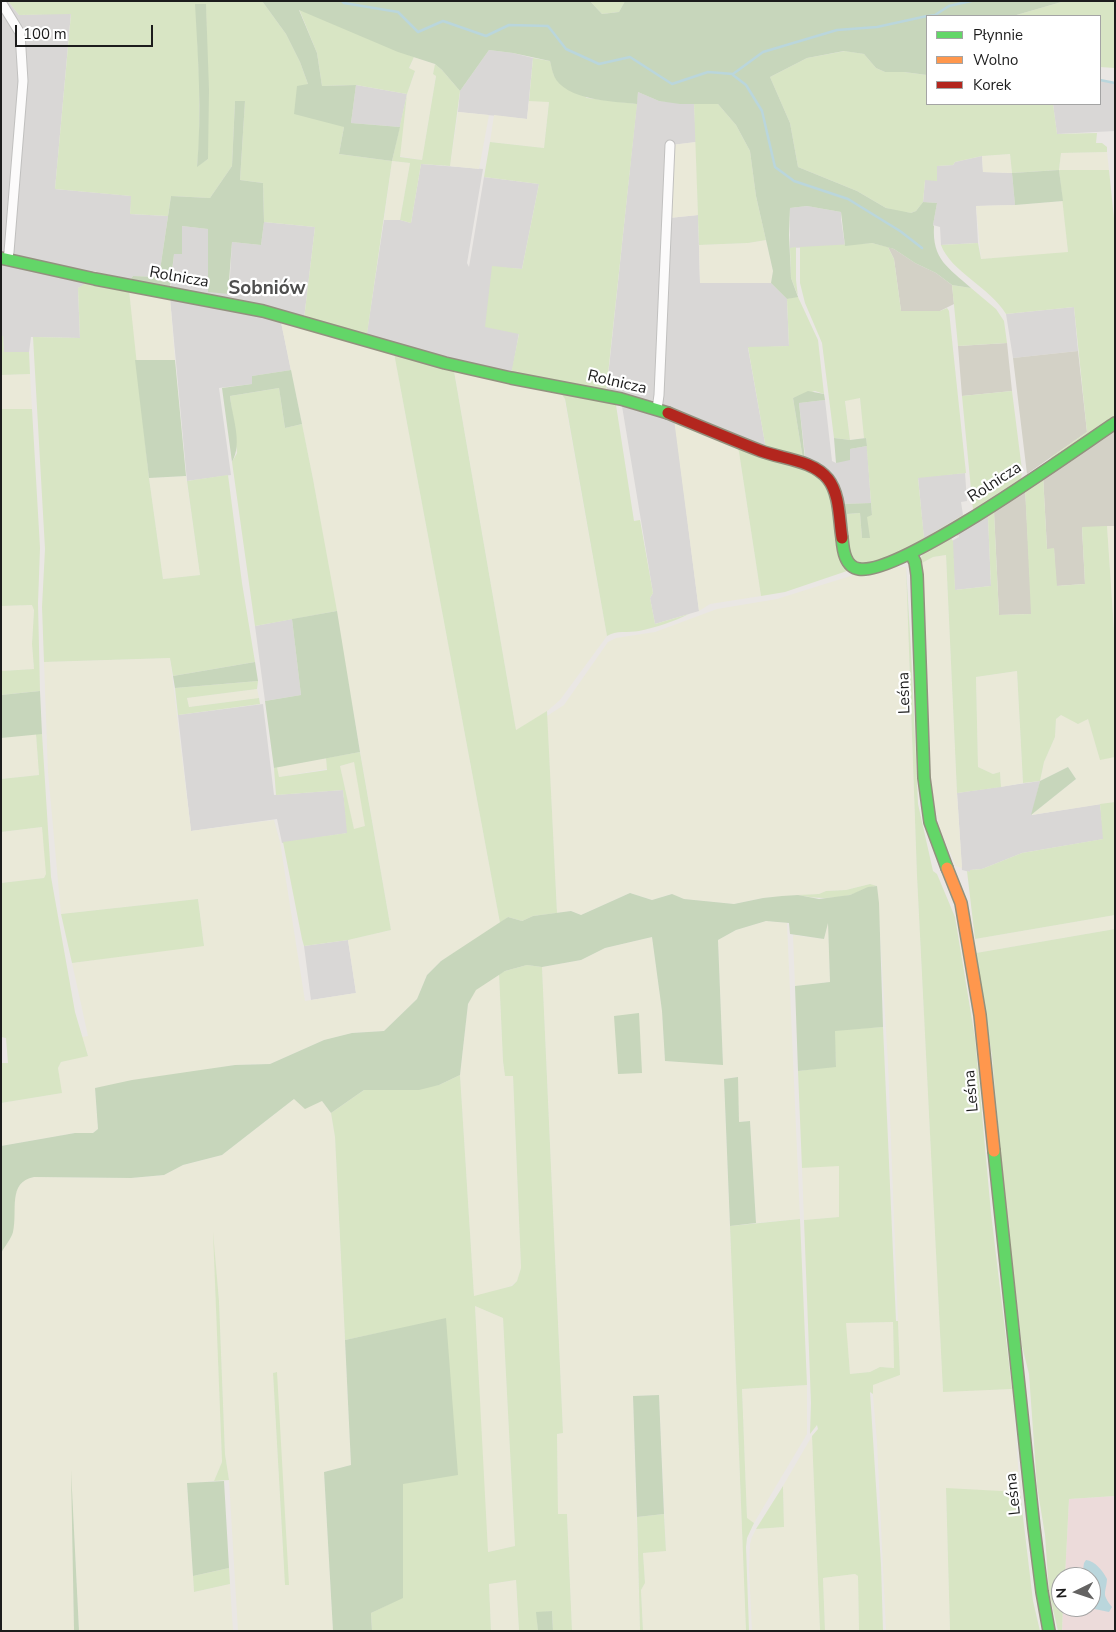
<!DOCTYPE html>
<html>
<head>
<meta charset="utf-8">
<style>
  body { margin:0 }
  #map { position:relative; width:1116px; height:1632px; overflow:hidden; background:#eae7e4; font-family:"Nunito Sans",sans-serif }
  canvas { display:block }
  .frame { position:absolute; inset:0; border:2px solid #1c1c1c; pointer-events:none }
  .legend { position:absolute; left:926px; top:15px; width:175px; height:90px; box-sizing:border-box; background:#fff; border:1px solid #a4a4a4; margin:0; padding:6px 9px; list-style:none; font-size:15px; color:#1c1c1c }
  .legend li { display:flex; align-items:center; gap:10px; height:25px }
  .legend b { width:25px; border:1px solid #a4a4a4 }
  .north { position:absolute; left:1051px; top:1567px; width:50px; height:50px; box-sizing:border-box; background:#fff; border:1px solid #a4a4a4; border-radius:50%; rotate:266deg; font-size:14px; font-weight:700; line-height:20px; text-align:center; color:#1c1c1c }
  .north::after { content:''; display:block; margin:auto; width:18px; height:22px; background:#646362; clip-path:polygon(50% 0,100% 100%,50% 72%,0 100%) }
  .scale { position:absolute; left:15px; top:25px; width:138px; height:22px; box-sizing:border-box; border:2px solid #1c1c1c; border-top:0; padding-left:6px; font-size:15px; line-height:18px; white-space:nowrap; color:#1c1c1c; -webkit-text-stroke:4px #fff; paint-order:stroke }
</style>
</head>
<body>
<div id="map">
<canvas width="1116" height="1632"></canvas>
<div class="frame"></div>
<ul class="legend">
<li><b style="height:6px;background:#63d668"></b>Płynnie</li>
<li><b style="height:6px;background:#ff974d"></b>Wolno</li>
<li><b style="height:6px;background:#b3261e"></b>Korek</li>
</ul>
<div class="north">N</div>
<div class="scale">100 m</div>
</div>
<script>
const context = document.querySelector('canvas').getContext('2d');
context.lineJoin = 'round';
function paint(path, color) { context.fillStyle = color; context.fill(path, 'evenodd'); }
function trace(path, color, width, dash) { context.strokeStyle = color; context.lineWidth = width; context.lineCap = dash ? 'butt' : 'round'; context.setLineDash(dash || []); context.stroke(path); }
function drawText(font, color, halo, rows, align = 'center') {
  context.font = font + ' "Nunito Sans",sans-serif'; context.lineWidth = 4.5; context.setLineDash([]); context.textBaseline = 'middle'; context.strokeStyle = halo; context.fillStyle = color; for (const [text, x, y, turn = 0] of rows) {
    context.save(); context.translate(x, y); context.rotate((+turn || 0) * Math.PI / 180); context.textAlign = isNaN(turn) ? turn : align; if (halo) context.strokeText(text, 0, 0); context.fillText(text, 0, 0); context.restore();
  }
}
paint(new Path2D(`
  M 1,1 L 8,1 L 19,15 L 71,13 L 55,189 L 132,196 L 130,214 L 168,216 L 159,277 L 133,276 L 130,280 L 93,271 L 95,279 L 78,288 L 80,338 L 31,337 L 29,352 L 4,352 L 3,336 L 1,336 Z
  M 489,50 L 513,53 L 533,58 L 527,119 L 458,112 L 460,91 Z
  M 1100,80 L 1115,83 L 1115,131 L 1057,134 L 1053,104 L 1100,104 Z
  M 356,85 L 407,94 L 400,127 L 351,123 Z
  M 638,92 L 659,101 L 694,103 L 696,142 L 672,145 L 669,218 L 698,215 L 700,283 L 771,283 L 787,299 L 789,346 L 748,348 L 766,449 L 674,414 L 699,611 L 655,624 L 650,598 L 653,593 L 621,400 L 606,396 Z
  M 982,156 L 983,172 L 1012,173 L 1015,205 L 976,206 L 978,243 L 941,245 L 940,227 L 933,225 L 937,203 L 923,202 L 925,180 L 937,166 L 953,165 L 955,162 Z
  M 421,164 L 483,169 L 467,263 L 469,267 L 484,177 L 539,184 L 522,269 L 492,267 L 519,333 L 511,378 L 366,339 L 384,220 L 400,220 L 411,223 Z
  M 807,206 L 841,212 L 841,219 L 845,246 L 790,248 L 790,208 Z
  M 264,222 L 315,227 L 304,319 L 281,322 L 291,370 L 252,376 L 252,384 L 219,388 L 231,475 L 187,481 L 170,298 L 174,253 L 182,253 L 182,226 L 208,229 L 208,291 L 229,294 L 232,242 L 261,245 Z
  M 1074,307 L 1078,351 L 1013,358 L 1006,314 Z
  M 825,400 L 832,461 L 836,463 L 850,449 L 867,446 L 871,503 L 842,504 L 806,464 L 799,403 Z
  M 965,473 L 967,501 L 961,502 L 963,515 L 924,539 L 918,477 Z
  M 988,516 L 991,586 L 955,590 L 952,541 L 959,537 L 958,534 Z
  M 292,619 L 301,695 L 265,701 L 255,626 Z
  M 263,704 L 274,795 L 343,790 L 348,833 L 282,843 L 277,819 L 191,831 L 178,715 Z
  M 1040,781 L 1032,815 L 1100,804 L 1104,839 L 1022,853 L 982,869 L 970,870 L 970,872 L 962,870 L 957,793 Z
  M 348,940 L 356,993 L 311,1000 L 304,946 Z`), '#d9d7d6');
paint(new Path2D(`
  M 1115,1496 L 1115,1631 L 1062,1631 L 1063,1607 L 1091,1607 L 1091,1577 L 1065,1577 L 1069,1499 Z`), '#ecdbda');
paint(new Path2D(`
  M 888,247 L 894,249 L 915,263 L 936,273 L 952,285 L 954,304 L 940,311 L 901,311 L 894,259 Z
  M 1007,343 L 1012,391 L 962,396 L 958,346 Z
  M 1078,351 L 1087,432 L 1027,474 L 1013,358 Z
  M 1115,426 L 1115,526 L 1082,528 L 1085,584 L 1056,586 L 1054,549 L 1047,549 L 1043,475 Z
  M 1025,487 L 1032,614 L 999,615 L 994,512 L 997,506 Z`), '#d3d1c6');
paint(new Path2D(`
  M 414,57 L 435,64 L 433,74 L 436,75 L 422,160 L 399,156 L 407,94 L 415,72 L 409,69 Z
  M 529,101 L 549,101 L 544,148 L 490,142 L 494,115 L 527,119 Z
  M 458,112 L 489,115 L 479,169 L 450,166 Z
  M 696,142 L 698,215 L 669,218 L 672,145 Z
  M 1107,152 L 1109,170 L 1059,170 L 1061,153 Z
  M 1010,154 L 1012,173 L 983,172 L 982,156 Z
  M 392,161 L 410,163 L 400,220 L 384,220 Z
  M 1063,201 L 1068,253 L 981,259 L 976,206 L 1015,205 Z
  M 766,240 L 773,271 L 771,283 L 700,283 L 699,245 L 748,243 Z
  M 129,290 L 170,298 L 175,360 L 135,360 Z
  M 281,322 L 394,353 L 500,923 L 472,942 L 441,961 L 427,975 L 417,999 L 384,1031 L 352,1033 L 324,1040 L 270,1064 L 235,1065 L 95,1088 L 98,1129 L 93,1133 L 75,1133 L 1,1146 L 1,1103 L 61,1093 L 58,1068 L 61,1062 L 88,1055 L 82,1037 L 88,1036 L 72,963 L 204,945 L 198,899 L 61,914 L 48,772 L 44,662 L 170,658 L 191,831 L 274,820 L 280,842 L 305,1001 L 356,993 L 348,940 L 391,930 L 313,479 Z
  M 454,370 L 561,393 L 564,396 L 607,636 L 560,700 L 545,713 L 516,730 Z
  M 30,374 L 32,409 L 1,409 L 1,375 Z
  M 860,398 L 864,438 L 850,440 L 845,400 Z
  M 674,419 L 736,444 L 739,452 L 761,596 L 710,604 L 699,611 Z
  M 186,476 L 200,575 L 163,579 L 149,478 Z
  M 1107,526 L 1115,526 L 1115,646 Z
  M 946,555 L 957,793 L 962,868 L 956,866 L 940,829 L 932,792 L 930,757 L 922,563 L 933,557 Z
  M 894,567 L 906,567 L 917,876 L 943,1391 L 1012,1389 L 1020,1492 L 946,1489 L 950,1631 L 886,1631 L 877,1442 L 872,1385 L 900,1375 L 888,1063 L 877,886 L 870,884 L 846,890 L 826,891 L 819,894 L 763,898 L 734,904 L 684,899 L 671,894 L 652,900 L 630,893 L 581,915 L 571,911 L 557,913 L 547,716 L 564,705 L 608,642 L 616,638 L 655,632 L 717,609 L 777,599 L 860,573 L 866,577 Z
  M 32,605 L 34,609 L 32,644 L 34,669 L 1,671 L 1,606 Z
  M 1017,671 L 1023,783 L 1001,787 L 1000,772 L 993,774 L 978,767 L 976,677 Z
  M 257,689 L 259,698 L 189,707 L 187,698 Z
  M 1061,715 L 1088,719 L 1100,759 L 1115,757 L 1115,802 L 1031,815 L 1076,779 L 1068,767 L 1040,781 L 1044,762 L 1055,737 L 1056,719 Z
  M 36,734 L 39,775 L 1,779 L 1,738 Z
  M 326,758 L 327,769 L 279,777 L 277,767 Z
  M 354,762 L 366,826 L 354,830 L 340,766 Z
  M 42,827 L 47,874 L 44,878 L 1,883 L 1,832 Z
  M 1115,915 L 1115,929 L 976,953 L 975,939 Z
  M 766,921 L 787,923 L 800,1219 L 756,1223 L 750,1121 L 739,1122 L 737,1077 L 724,1079 L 746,1631 L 643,1631 L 641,1590 L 645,1583 L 643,1553 L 666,1550 L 659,1395 L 633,1396 L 640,1631 L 572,1631 L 567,1514 L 558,1515 L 557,1434 L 563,1433 L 542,967 L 581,960 L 605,948 L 652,937 L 662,1011 L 665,1061 L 723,1064 L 718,940 L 736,930 Z
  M 828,921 L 830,982 L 795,986 L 793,935 L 824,939 Z
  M 499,974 L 503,1061 L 505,1076 L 513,1076 L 521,1268 L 517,1281 L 511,1286 L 474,1297 L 460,1075 L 468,1004 L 475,990 Z
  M 294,1099 L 322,1101 L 331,1113 L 335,1137 L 351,1465 L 324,1472 L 333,1631 L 238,1631 L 229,1480 L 225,1454 L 219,1301 L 214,1249 L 222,1462 L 214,1481 L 187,1484 L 194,1592 L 230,1584 L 233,1631 L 79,1631 L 72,1495 L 74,1631 L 1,1631 L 1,1253 L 12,1233 L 15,1195 L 18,1187 L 26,1178 L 34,1177 L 131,1178 L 164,1175 L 183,1165 L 222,1155 ZM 276,1372 L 285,1585 L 273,1373 Z
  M 839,1165 L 839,1217 L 804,1220 L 802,1168 Z
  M 475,1306 L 503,1318 L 515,1546 L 487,1552 Z
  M 893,1322 L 894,1368 L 880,1367 L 870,1372 L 850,1374 L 845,1323 Z
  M 807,1385 L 807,1434 L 754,1523 L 747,1519 L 742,1389 Z
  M 812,1436 L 820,1631 L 752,1631 L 749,1568 L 750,1544 L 752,1537 L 756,1529 L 784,1527 L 783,1486 Z
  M 855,1574 L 858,1576 L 859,1631 L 825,1631 L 823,1578 Z
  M 516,1580 L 519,1631 L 491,1631 L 489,1584 Z`), '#eae9d8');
paint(new Path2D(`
  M 8,1 L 262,1 L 286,34 L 300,62 L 308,84 L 344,127 L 339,154 L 392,161 L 407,94 L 356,85 L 322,86 L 317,53 L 299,9 L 414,57 L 409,68 L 415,71 L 407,94 L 400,157 L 422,160 L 436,76 L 433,74 L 435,64 L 442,70 L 460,91 L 450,166 L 421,164 L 411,223 L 400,220 L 410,163 L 392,161 L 367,334 L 304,319 L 315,227 L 264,222 L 263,183 L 240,180 L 245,101 L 235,101 L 232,166 L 210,198 L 171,196 L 168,216 L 130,214 L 131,196 L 55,189 L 71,14 L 19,15 ZM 196,4 L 206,5 L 208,159 L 197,166 L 199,146 L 199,75 Z
  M 590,1 L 625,1 L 619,12 L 602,14 Z
  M 1065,1 L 1115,1 L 1115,68 L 1100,67 L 1100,16 L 1013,16 Z
  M 845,51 L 864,54 L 876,68 L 885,72 L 904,72 L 927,75 L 927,104 L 1053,104 L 1057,134 L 1097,133 L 1096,143 L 1102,143 L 1107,147 L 1107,152 L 1061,153 L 1059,170 L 1109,170 L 1115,228 L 1115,418 L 1052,461 L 1051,457 L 1087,432 L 1074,307 L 1006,314 C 990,287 951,272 941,245 L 978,243 L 981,259 L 1068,252 L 1059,170 L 1012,173 L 1010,154 L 982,156 L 955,162 L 953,165 L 937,166 L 937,181 L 925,180 L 923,202 L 916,211 L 911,213 L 901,212 L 886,208 L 857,191 L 798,167 L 790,123 L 770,77 L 807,58 Z
  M 533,58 L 550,61 L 554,76 L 587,98 L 637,104 L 606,393 L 511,374 L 519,334 L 485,327 L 492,266 L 522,269 L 539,184 L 484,177 L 490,142 L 544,148 L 549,102 L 529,101 Z
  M 694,103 L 718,104 L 736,125 L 750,151 L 756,196 L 766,240 L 748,243 L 699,245 Z
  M 872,243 L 888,247 L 894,259 L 901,311 L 940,311 L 947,308 L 949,311 L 966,473 L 918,478 L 924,538 L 965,514 L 965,517 L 885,562 L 860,564 L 851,559 L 845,541 L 849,541 L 847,514 L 860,513 L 862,538 L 867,516 L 872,515 L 866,438 L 864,438 L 860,398 L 845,401 L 850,440 L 834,438 L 822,343 L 805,303 L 800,283 L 800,247 Z
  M 796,247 L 796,280 L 798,297 L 818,340 L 824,394 L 815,391 L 793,398 L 803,459 L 766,449 L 748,347 L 789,346 L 787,299 L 798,296 L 791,278 L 790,248 Z
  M 91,280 L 129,290 L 149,478 L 163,579 L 200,575 L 187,481 L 228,475 L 242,583 L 255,662 L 173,676 L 170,658 L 44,662 L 42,607 L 45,549 L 33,337 L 80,338 L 78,288 Z
  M 952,285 L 971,288 L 996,309 L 1004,321 L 1007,343 L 958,346 Z
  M 1,336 L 3,336 L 4,352 L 29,352 L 30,374 L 1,375 Z
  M 394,353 L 454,371 L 516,730 L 547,711 L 557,913 L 533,916 L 522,921 L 508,917 L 500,923 Z
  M 279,388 L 285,428 L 302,424 L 313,479 L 337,611 L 255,626 L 232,462 L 237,453 L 230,396 Z
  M 1012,391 L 1022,470 L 1021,481 L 973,510 L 962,396 Z
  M 561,393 L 614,402 L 616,405 L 634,521 L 640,520 L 653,593 L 650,598 L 655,624 L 689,614 C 673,622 657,627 639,631 C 628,633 616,630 607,636 L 565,399 Z
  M 1,409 L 32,409 L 40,548 L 38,603 L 40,691 L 1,695 L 1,671 L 34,669 L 32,644 L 34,610 L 32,605 L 1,606 Z
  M 736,444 L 814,472 L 830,491 L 849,569 L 847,571 L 785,592 L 761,596 L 739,452 Z
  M 1043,475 L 1047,549 L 1054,548 L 1057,586 L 1085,584 L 1082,527 L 1107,526 L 1115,646 L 1115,757 L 1100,760 L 1088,719 L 1078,724 L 1061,715 L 1056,719 L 1055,737 L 1044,762 L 1040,781 L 1023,783 L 1017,671 L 976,677 L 978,767 L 993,774 L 1000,772 L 1001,787 L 957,793 L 946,555 L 933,557 L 922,563 L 921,557 L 927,549 L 951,538 L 953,541 L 955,590 L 991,586 L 988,517 L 958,534 L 958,538 L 956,531 L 997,506 L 994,512 L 999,615 L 1031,614 L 1025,487 Z
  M 906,567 L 911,650 L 918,804 L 933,871 L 937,874 L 955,917 L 975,1038 L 991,1213 L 1012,1389 L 943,1392 L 917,876 Z
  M 258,681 L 257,689 L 187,698 L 189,707 L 259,698 L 260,704 L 178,715 L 175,688 Z
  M 36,734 L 42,734 L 51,877 L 75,1012 L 88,1056 L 61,1062 L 58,1068 L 62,1093 L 1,1103 L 1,1063 L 8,1063 L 6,1038 L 1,1037 L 1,883 L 44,878 L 46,874 L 42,827 L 1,832 L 1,779 L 39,775 Z
  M 360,752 L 391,930 L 348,940 L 304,946 L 302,939 L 283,842 L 347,833 L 343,790 L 276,795 L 274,768 L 277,767 L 279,777 L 327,770 L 326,758 ZM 354,762 L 365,826 L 354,829 L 340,766 Z
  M 1115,802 L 1115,915 L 975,939 L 967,871 L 970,872 L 970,870 L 982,869 L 1022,853 L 1103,839 L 1100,804 Z
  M 870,884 L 877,886 C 867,887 860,892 850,895 C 833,899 815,899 798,895 L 819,894 L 826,891 L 846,890 Z
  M 198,899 L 204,946 L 72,963 L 61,914 Z
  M 1115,929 L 1115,1496 L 1069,1499 L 1065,1577 L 1061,1577 L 1061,1607 L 1063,1607 L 1062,1631 L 1058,1631 L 1049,1592 L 1045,1535 L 1037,1486 L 1029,1374 L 1022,1346 L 1006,1214 L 992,1056 L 976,953 Z
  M 527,965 L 542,967 L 563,1433 L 557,1434 L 558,1514 L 567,1514 L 572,1631 L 553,1631 L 552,1611 L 537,1613 L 538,1631 L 519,1631 L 516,1580 L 489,1584 L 491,1631 L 372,1631 L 371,1613 L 403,1597 L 403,1484 L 446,1319 L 345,1340 L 335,1137 L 331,1113 L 364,1090 L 439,1085 L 460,1075 L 474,1296 L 512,1286 L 517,1281 L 521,1268 L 513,1076 L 505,1076 L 503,1061 L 499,974 L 505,971 ZM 475,1306 L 503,1318 L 515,1546 L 488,1552 Z
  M 883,1027 L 896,1321 L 898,1321 L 900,1375 L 873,1385 L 873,1394 L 870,1392 L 881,1565 L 883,1631 L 859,1631 L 858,1576 L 855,1574 L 823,1578 L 825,1631 L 820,1631 L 812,1436 L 818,1429 L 817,1425 L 810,1434 L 811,1403 L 804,1220 L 839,1217 L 839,1166 L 802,1168 L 798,1071 L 836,1066 L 834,1030 ZM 893,1322 L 894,1368 L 880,1367 L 870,1372 L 850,1374 L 846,1323 Z
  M 800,1219 L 807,1385 L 742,1389 L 747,1518 L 754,1523 L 747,1538 L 746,1547 L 749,1631 L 746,1631 L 730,1226 Z
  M 213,1232 L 219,1301 L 225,1454 L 229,1480 L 214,1481 L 222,1462 Z
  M 277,1372 L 289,1585 L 285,1585 L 273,1373 Z
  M 783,1486 L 784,1527 L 756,1529 Z
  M 946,1488 L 1020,1492 L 1033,1601 L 1040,1631 L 950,1631 Z
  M 664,1514 L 666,1551 L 643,1553 L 645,1583 L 641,1590 L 643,1631 L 640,1631 L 637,1517 Z
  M 229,1568 L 230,1584 L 194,1592 L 193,1576 Z`), '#d8e5c4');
paint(new Path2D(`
  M 262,1 L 590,1 L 602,14 L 619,12 L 625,1 L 1065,1 L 1013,16 L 927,16 L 927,75 L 904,72 L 885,72 L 876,68 L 864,54 L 844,51 L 807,58 L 770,77 L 790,123 L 798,167 L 857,191 L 886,208 L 911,213 L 916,211 L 923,202 L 937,203 L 933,225 L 934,226 C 932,260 948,267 971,288 L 952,285 L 936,273 L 915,263 L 894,249 L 872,243 L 845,246 L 841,212 L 807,206 L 790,208 L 789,235 L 791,278 L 798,297 L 787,299 L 771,283 L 773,271 L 756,196 L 750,151 L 736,125 L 718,104 L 680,104 L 659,101 L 638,92 L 637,104 C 613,101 566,101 554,76 C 552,71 551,65 550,61 L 513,53 L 489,50 L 460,91 L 442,70 L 435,64 L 398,52 L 299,10 L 317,53 L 322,86 L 356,85 L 351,123 L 400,127 L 392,161 L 339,154 L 344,127 L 294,114 L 297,86 L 308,84 L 300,62 L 286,34 Z
  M 195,4 L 206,4 L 209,90 L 208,159 L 197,167 C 202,112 198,58 195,4 Z
  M 235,101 L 245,101 L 240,180 L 263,183 L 264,222 L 261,245 L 232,242 L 228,294 L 208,292 L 208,229 L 182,226 L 182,254 L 174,254 L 170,288 L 130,280 L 133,276 L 159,277 L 171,196 L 210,198 L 232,166 Z
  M 1059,170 L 1063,201 L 1015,205 L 1012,173 Z
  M 135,360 L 175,360 L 186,476 L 149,478 Z
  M 291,370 L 302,424 L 285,428 L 279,388 L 230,396 C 232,417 243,443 232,462 L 222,388 L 252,384 L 252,376 Z
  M 808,391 L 824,394 L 825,400 L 799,403 L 805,460 L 803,459 L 793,398 Z
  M 834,438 L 850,440 L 866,438 L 867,446 L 850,449 L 850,460 L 836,463 Z
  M 871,503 L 872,515 L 867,517 L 870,538 L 862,538 L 860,513 L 847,514 L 849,541 L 845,541 L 842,504 Z
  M 337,611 L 360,752 L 274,768 L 265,701 L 301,695 L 292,619 Z
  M 255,662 L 258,681 L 175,688 L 173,676 Z
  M 40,691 L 42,734 L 1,738 L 1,695 Z
  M 1068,767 L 1076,779 L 1031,815 L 1040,781 Z
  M 877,886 L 879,903 L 883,1027 L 835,1031 L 836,1067 L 798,1071 L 795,986 L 830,982 L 828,923 L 824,939 L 790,934 L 789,923 L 766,921 L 736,930 L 718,940 L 723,1065 L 665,1061 L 662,1011 L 652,937 L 605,948 L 581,960 L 542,967 L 527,965 L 505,971 L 476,990 L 468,1004 L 460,1075 L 439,1085 L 419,1090 L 364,1090 L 331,1113 L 322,1101 L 305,1109 L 294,1099 L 222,1155 L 183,1165 L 164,1175 L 131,1178 L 34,1177 C 7,1182 18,1211 13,1232 C 11,1239 5,1246 1,1253 L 1,1146 L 75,1133 L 93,1133 L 98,1129 L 95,1088 L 132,1080 L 235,1065 L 270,1064 L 324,1040 L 352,1033 L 384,1031 L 417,999 L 427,975 L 441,961 L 508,917 L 522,921 L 533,916 L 571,911 L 581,915 L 630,893 L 652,900 L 672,894 L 684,899 L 734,904 L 763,898 L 782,896 L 798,895 L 819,899 L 850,895 L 868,887 Z
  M 639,1013 L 642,1073 L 618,1074 L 614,1016 Z
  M 738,1077 L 739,1122 L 750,1121 L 756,1223 L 730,1226 L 724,1079 Z
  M 446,1318 L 458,1475 L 403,1484 L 403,1598 L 371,1613 L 372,1631 L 333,1631 L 324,1472 L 351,1465 L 345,1340 Z
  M 659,1395 L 664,1514 L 637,1517 L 633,1396 Z
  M 71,1470 L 79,1631 L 74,1631 Z
  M 224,1481 L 229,1568 L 193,1576 L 187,1483 Z
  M 552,1611 L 553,1631 L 538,1631 L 536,1612 Z`), '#c7d6bb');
paint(new Path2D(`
  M 1086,1560 C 1095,1561 1103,1571 1107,1579 C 1106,1594 1101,1593 1112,1607 L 1109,1612 L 1085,1607 L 1091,1607 L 1091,1577 L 1082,1577 L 1084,1563 Z`), '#bad6dc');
trace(new Path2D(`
  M 342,1 L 344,3 L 398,12 L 418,32 L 443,21 L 486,36 L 509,25 L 548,26 L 566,49 L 599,64 L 630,57 L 672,84 L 708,72 L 733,74 L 763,52 L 837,30 L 877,27 L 927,16
  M 928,16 L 935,15 L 949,6 L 971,1
  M 733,75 L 746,85 L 762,111 L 775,167 L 794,181 L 848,199 L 900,231 L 922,248
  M 1100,80 L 1115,83`), '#bad6dc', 2.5);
const street = new Path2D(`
  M 1,2 L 20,33 L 23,81 L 9,252 L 7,260
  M 657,409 L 659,395 L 670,145`);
const fast = new Path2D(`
  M 1,258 L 95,279 L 263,311 L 445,363 L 511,378 L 621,399 L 668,413
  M 842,538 C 843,550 845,567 859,569 C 900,576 1073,451 1115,423
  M 911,554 L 915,562 L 917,575 L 924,778 L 930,822 L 947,868
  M 994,1151 L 1034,1528 L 1042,1592 L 1049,1631`);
const slow = new Path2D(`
  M 947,868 L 961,903 L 980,1015 L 994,1151`);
const jam = new Path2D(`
  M 668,413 C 699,426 730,439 761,451 C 782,459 813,460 828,479 C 840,494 839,520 842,538`);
trace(street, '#c1c0bf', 11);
trace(fast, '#92917e', 14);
trace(slow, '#92917e', 14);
trace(jam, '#92917e', 14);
trace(street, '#fcfbfb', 9);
trace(fast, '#63d668', 11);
trace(slow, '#ff974d', 11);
trace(jam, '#b3261e', 11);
drawText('16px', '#1c1c1c', '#fff', [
  ["Rolnicza",179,278,10],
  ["Rolnicza",617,383,13],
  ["Rolnicza",995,483,-33],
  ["Leśna",905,693,-92],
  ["Leśna",972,1091,-95],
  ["Leśna",1014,1494,-96]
]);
drawText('bold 19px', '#4f4f4f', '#fff', [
  ["Sobniów",267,289]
]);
</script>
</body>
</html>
